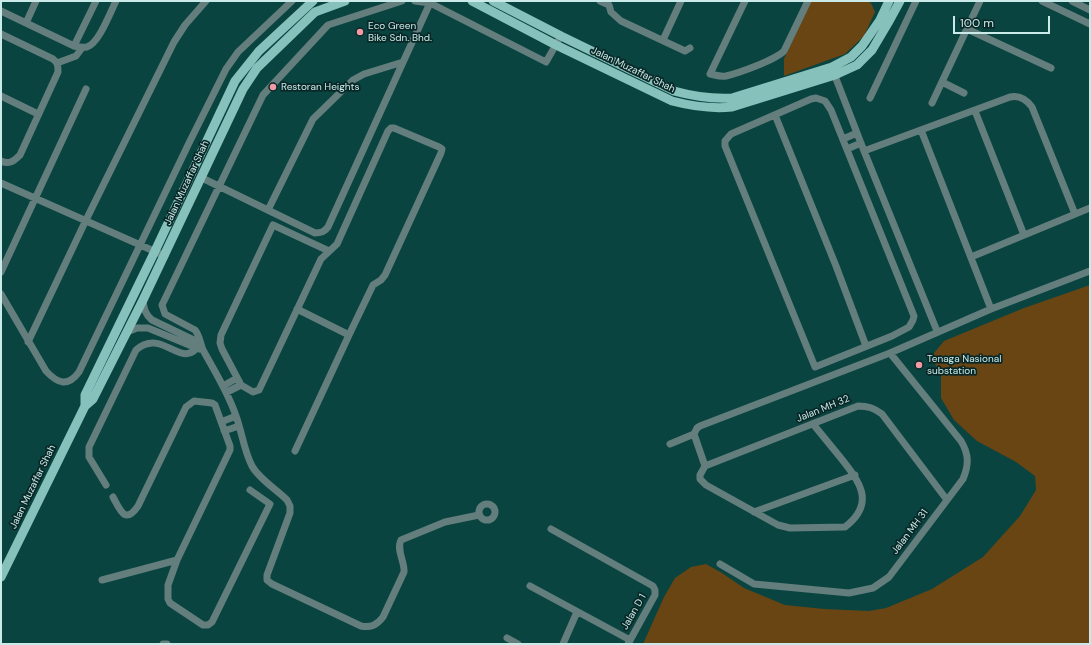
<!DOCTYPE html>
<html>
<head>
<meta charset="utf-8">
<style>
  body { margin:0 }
  #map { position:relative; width:1091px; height:645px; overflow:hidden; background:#094441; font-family:"DM Sans",sans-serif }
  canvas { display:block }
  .frame { position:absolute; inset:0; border:2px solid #c9eae8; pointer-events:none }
  .scale { position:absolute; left:953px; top:16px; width:97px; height:18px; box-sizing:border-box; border:2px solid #c9eae8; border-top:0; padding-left:5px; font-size:12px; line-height:14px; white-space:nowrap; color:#c9eae8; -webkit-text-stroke:3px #092726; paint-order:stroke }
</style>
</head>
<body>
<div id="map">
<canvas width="1091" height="645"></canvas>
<div class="frame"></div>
<div class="scale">100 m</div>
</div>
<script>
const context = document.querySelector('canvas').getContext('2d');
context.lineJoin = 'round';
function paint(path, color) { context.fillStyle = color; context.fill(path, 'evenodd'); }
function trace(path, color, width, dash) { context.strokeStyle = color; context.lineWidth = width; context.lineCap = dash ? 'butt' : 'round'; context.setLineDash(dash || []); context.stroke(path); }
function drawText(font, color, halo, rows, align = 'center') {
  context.font = font + ' "DM Sans",sans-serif'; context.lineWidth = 3.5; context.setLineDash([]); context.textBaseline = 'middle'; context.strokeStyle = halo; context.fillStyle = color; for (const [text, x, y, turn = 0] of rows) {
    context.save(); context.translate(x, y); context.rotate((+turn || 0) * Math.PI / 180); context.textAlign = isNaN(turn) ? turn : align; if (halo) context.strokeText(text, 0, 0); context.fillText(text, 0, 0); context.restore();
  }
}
paint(new Path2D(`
  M 811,1 L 867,1 L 871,3 L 875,12 L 864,36 L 845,54 L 784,76 L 784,59 Z
  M 1090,285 L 1090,644 L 643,644 L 664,597 L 675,578 L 691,567 L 706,564 L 722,573 L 744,588 L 785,605 L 824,609 L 869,611 L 886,608 L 932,589 L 983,557 L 1020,516 L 1036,490 L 1035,476 L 1016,462 L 977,441 L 954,420 L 941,398 L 941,375 L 935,364 L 934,353 L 944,341 L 1024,308 Z`), '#694513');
trace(new Path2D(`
  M 402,1 L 328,25 L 263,95 L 162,305 L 165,314 L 195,330 C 200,336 200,343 203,350 C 215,372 228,392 236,416 C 242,432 244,451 252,466 C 259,479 276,489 287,500 L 290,506 L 290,513 L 267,575 L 267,580 L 272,584 L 361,626 C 371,628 377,625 383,617 L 404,572 C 405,562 396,550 401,540 L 445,522 L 479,515
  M 415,1 L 430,3 L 546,62 L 558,41
  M 600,1 L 609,5 L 611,12 L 621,21 L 685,51 L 690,48
  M 745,1 L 710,74 C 715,75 721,77 726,76 C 739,73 775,60 784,51 L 808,1
  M 1042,1 L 1090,24
  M 1072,1 L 1090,10
  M 1,11 L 74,46 C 78,47 82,48 87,47 C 99,43 110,13 116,1
  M 26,23 L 36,1
  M 967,29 L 1051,68
  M 1,34 L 53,59 C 58,63 58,66 58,72 L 20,155 C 14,161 9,165 1,161
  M 663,40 L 681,1
  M 74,46 L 96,1
  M 57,63 L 76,56 L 82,48
  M 833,71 L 864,151 L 937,331
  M 942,82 L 964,93
  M 1,96 L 38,114
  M 816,98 L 825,101 L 831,110 L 914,316 L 913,320 L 909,327 L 892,336 L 815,367 L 725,146 L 725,141 L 731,134 L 811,99 Z
  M 870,98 L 916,1
  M 932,103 L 980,1
  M 975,111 L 1024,235
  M 775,115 L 836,266 L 866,346
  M 921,130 L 991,309
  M 843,139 L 857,133
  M 847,149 L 861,143
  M 864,151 L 1010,97 C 1019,95 1026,99 1032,107 L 1075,214
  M 202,178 L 315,233 C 321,233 324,232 328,227 L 430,3
  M 1,183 L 165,256
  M 268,210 L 313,119 L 353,80 L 364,74 L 403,62
  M 329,251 L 273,225 L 221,335 L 220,343 L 222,349 L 241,385 L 253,392 L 259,390 L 321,259 L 337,244 L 388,131 L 391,128 L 394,128 L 439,147 L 442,149 L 441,153 L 385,275 L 381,280 L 373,285 L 349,335
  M 971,257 L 1090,208
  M 1,272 L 86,89
  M 1,294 L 46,371 C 58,384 68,387 79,372 L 189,143 L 226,69 L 238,52 L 292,1
  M 143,300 C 144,309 145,314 152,320 L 200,343
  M 127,332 L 137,328 L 148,328 L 199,349
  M 28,342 L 86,220 L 174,42 L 185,25 L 206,1
  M 223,386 L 237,378
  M 227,392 L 241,385
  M 221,422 L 236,416
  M 813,424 C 822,435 831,446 840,457 C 860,482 876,503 845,527 L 790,528 L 778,525 L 706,485 L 700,479 L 700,475 L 705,466 L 858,406 C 868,406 874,408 882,414 L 947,500
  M 224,431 L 239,426
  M 694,434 L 705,466
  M 670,444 L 694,434 L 697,428 L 700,426 L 890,353 L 991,309 L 1090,271
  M 295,451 L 349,335 L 297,309
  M 106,485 L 89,457 L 89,447 L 136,350 C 163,326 183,374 200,343
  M 113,497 C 120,510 125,525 138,506 L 186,407 L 194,401 L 212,403 L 215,405 L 230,446 L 230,450 L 177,560 L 168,585 L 168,599 L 170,603 L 203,625 L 208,625 L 212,622 L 270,504 L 250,490
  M479 512a8 8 0 1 1 16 0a8 8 0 1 1-16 0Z
  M 754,512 L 855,475
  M 551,529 L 653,586 L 655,590 L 655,595 L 628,644
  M 720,564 L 754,584 L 849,593 L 873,588 L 889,577 L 963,479 C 969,465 969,454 961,441 L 890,353
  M 102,580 L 177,560
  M 530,586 L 630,640
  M 507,638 L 518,644
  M 163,644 L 167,644
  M 563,644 L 577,612`), '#637e7c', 7);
trace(new Path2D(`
  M 472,1 L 556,45 L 672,101 C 691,106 712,109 732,107 L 835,75 L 857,65 L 872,50 L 888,23 L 900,1
  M 493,1 L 561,36 L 674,91 C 692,96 712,99 732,98 L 832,67 L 851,57 L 862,46 L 880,20 L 889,1
  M 85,406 L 93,399 L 143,300 L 243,89 L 257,68 L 315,12 L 345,1
  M 1,577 L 85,406 L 85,395 L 155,251 L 235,81 L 259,51 L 313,1`), '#87c1bc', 9);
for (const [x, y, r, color] of [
  [360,32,4,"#f39aa7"],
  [273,87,4,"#f39aa7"],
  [919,365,4,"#f39aa7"]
]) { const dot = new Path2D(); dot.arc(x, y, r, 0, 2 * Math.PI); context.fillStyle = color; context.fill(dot); trace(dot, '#092726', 1.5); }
drawText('10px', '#c9eae8', '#092726', [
  ["Eco Green",368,26],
  ["Bike Sdn. Bhd.",368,38],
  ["Restoran Heights",281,87],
  ["Tenaga Nasional",927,359],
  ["substation",927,371]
], 'left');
drawText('10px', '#c9eae8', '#092726', [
  ["Jalan Muzaffar Shah",633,70,26],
  ["Jalan Muzaffar Shah",187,183,-65],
  ["Jalan MH 32",823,409,-22],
  ["Jalan Muzaffar Shah",33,487,-64],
  ["Jalan MH 31",910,532,-53],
  ["Jalan D 1",634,612,-60]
]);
</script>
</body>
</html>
